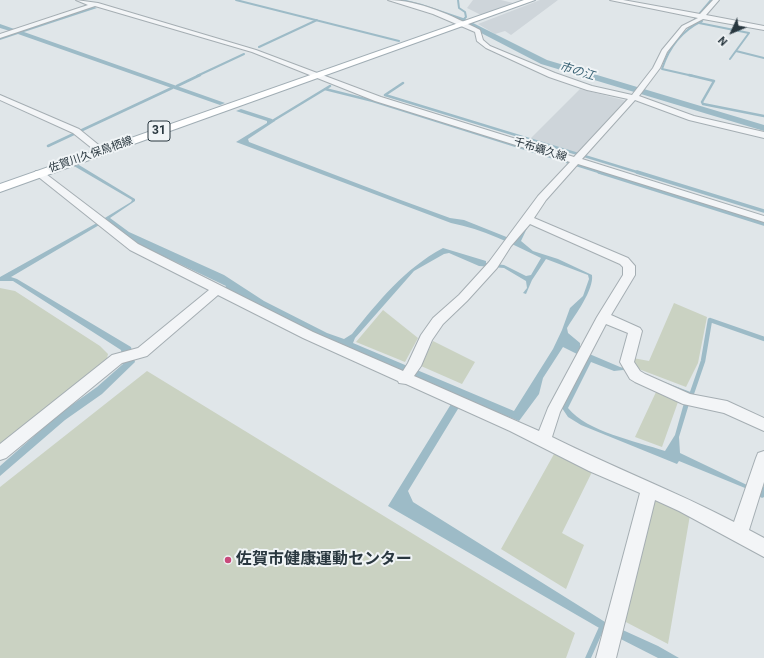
<!DOCTYPE html>
<html>
<head>
<meta charset="utf-8">
<style>
  body { margin:0 }
  #map { position:relative; width:764px; height:658px; overflow:hidden; background:#e0e6e9; font-family:Roboto,sans-serif }
  canvas { display:block }
  .north { position:absolute; left:712px; top:12px; width:40px; height:40px; -webkit-text-stroke:3px #f0f4f6; paint-order:stroke; rotate:226deg; font-size:11px; font-weight:700; line-height:16px; text-align:center; color:#29373f }
  .north::after { content:''; display:block; margin:auto; width:14px; height:18px; background:#29373f; clip-path:polygon(50% 0,100% 100%,50% 72%,0 100%) }
</style>
</head>
<body>
<div id="map">
<canvas width="764" height="658"></canvas>
<div class="north">N</div>
</div>
<script>
const context = document.querySelector('canvas').getContext('2d');
context.lineJoin = 'round';
function paint(path, color) { context.fillStyle = color; context.fill(path, 'evenodd'); }
function trace(path, color, width, dash) { context.strokeStyle = color; context.lineWidth = width; context.lineCap = dash ? 'butt' : 'round'; context.setLineDash(dash || []); context.stroke(path); }
function drawText(font, color, halo, rows, align = 'center') {
  context.font = font + ' Roboto,"Noto Sans JP",sans-serif'; context.lineWidth = 4; context.setLineDash([]); context.textBaseline = 'middle'; context.strokeStyle = halo; context.fillStyle = color; for (const [text, x, y, turn = 0] of rows) {
    context.save(); context.translate(x, y); context.rotate((+turn || 0) * Math.PI / 180); context.textAlign = isNaN(turn) ? turn : align; if (halo) context.strokeText(text, 0, 0); context.fillText(text, 0, 0); context.restore();
  }
}
paint(new Path2D(`
  M 473,0 L 501,0 L 513,3 L 481,15 L 467,8 Z
  M 540,0 L 558,0 L 511,35 L 505,31 L 495,34 L 478,24 Z
  M 580,89 L 627,101 L 578,155 L 529,140 Z`), '#ced5da');
paint(new Path2D(`
  M 0,288 L 15,291 L 100,346 L 108,354 L 106,363 L 0,446 Z
  M 674,303 L 707,317 L 698,363 L 686,387 L 636,368 L 633,358 L 649,361 Z
  M 383,310 L 418,338 L 405,362 L 356,342 Z
  M 433,341 L 475,362 L 462,384 L 421,366 Z
  M 147,371 L 575,633 L 566,658 L 0,658 L 0,487 Z
  M 656,392 L 678,402 L 662,447 L 635,437 Z
  M 554,454 L 592,472 L 562,533 L 584,545 L 566,589 L 501,549 Z
  M 652,499 L 690,515 L 668,644 L 622,620 Z`), '#cad2c2');
paint(new Path2D(`
  M 94,7 L 97,8 L 24,32 L 225,103 L 220,105 L 18,34 L 0,40 L 0,37 L 10,31 L 0,28 L 0,24 L 20,31 Z
  M 241,109 L 272,119 L 275,121 L 248,139 L 249,142 L 398,199 L 450,218 L 464,220 L 514,240 L 529,224 L 521,241 L 533,251 L 558,259 L 592,275 C 594,290 575,315 567,328 L 568,333 L 580,343 L 580,350 L 620,367 L 644,374 L 693,393 L 692,397 L 649,377 L 623,370 L 614,371 L 591,362 L 568,408 C 587,432 636,441 665,451 L 675,435 L 684,403 L 689,404 L 679,437 L 680,453 L 747,485 L 745,488 L 679,461 L 677,464 L 581,425 L 568,417 L 562,408 L 578,373 L 581,372 L 587,359 L 563,347 L 543,378 L 539,394 L 519,421 L 464,399 L 408,491 L 413,502 L 605,622 L 658,646 L 679,658 L 658,658 L 601,629 L 388,506 L 456,396 L 322,338 L 225,288 L 226,286 L 140,245 L 106,221 L 11,277 L 17,279 L 131,347 L 135,362 L 102,394 L 65,420 L 0,476 L 0,466 L 59,414 L 97,387 L 123,364 L 121,350 L 13,281 L 0,281 L 0,277 L 95,224 L 131,202 L 132,200 L 74,166 L 79,165 L 135,199 L 135,201 L 110,218 L 129,232 L 224,275 L 264,301 L 327,333 L 344,339 L 352,334 C 379,301 404,269 443,248 L 486,261 L 486,263 L 504,265 L 526,276 L 531,275 L 541,258 C 512,244 483,229 451,223 L 236,142 L 267,123 L 267,121 L 236,111 ZM 449,253 L 479,266 L 504,268 L 526,281 L 527,288 L 523,293 L 526,294 L 532,280 L 546,259 L 588,275 L 589,279 L 583,296 L 570,308 L 562,330 L 553,349 L 514,411 L 353,343 L 355,338 L 414,271 L 444,254 Z`), '#9dbbc7');
trace(new Path2D(`
  M 236,0 L 399,41
  M 458,0 L 459,8 L 465,12 L 466,17 L 463,20
  M 699,23 L 749,33 L 730,59
  M 259,47 L 317,20
  M 736,51 L 764,58
  M 197,76 L 244,54
  M 693,76 L 662,69 C 669,47 681,31 702,21 L 695,19 L 711,0`), '#9dbbc7', 2);
trace(new Path2D(`
  M 689,75 L 714,81 L 702,102 L 703,104 L 764,116
  M 403,83 L 385,95 L 640,173
  M 177,86 L 200,75
  M 325,89 L 373,101 L 602,173
  M 274,120 L 330,86
  M 48,146 L 172,88`), '#9dbbc7', 2.5);
trace(new Path2D(`
  M 599,172 L 764,224
  M 637,172 L 764,211`), '#9dbbc7', 3.5);
trace(new Path2D(`
  M 692,393 L 703,361 L 710,320 L 764,339`), '#9dbbc7', 4.5);
trace(new Path2D(`
  M 762,495 L 764,489
  M 588,658 L 601,629`), '#9dbbc7', 5.5);
paint(new Path2D(`
  M 395,0 L 406,0 L 422,4 L 463,18 L 547,60 L 764,125 L 764,131 L 541,64 L 458,21 Z`), '#9dbbc7');
const minor = new Path2D(`
  M 76,0 L 98,3 L 256,50 L 381,97 L 574,157 L 628,99 L 587,90 L 549,77 L 486,48 L 477,41 L 475,32 L 433,14 L 388,0 C 419,0 453,16 480,30 L 483,40 L 490,46 L 555,73 L 592,86 L 632,95 L 653,68 L 662,50 L 682,26 L 698,18 L 610,0 L 623,0 L 700,14 L 713,0 L 719,0 L 706,15 L 764,26 L 764,30 L 703,19 L 686,28 L 667,52 L 660,68 L 639,96 L 694,116 L 764,132 L 764,138 L 689,120 L 635,100 L 582,159 L 764,216 L 764,222 L 578,164 L 546,200 L 534,218 L 628,258 L 635,266 L 635,275 L 611,315 L 640,328 L 642,331 L 634,362 L 640,371 L 645,374 L 690,394 L 727,401 L 764,418 L 764,431 L 724,413 L 683,404 L 635,382 L 630,379 L 620,362 L 628,333 L 606,324 L 560,412 L 552,437 C 612,467 675,491 734,522 L 756,458 L 758,453 L 764,451 L 764,482 L 749,530 L 764,538 L 764,557 L 679,511 L 655,500 L 616,658 L 596,658 L 640,493 L 589,471 L 510,431 L 406,384 L 399,383 L 398,381 L 303,338 L 218,295 L 147,356 L 122,363 L 6,458 L 0,460 L 0,444 L 112,355 L 138,348 L 209,290 L 130,250 L 36,175 L 34,173 L 36,171 L 42,171 L 138,244 L 313,332 L 403,371 L 408,363 L 421,335 L 433,318 L 459,295 L 489,262 L 538,196 L 570,162 L 375,101 L 252,52 L 95,6 L 0,38 L 0,34 L 88,5 ZM 530,224 L 620,264 L 623,267 L 623,275 L 597,317 L 548,408 L 539,431 L 414,376 L 421,366 L 432,340 L 443,324 L 467,301 L 497,268 L 511,246 Z
  M 0,95 L 79,129 L 106,151 L 101,154 L 98,153 L 73,133 L 0,100 Z`);
const major = new Path2D(`
  M 524,0 L 535,0 L 0,192 L 0,184 Z`);
trace(minor, '#a5aeb3', 2);
trace(major, '#a0adb4', 2);
paint(minor, '#f3f5f7');
paint(major, '#fff');
for (const [x, y, r, color] of [
  [228,560,4,"#c94a7b"]
]) { const dot = new Path2D(); dot.arc(x, y, r, 0, 2 * Math.PI); context.fillStyle = color; context.fill(dot); trace(dot, '#f0f4f6', 1.5); }
drawText('11px', '#29373f', '#f0f4f6', [
  ["千布蠣久線",540,150,17],
  ["佐賀川久保鳥栖線",91,155,-19]
]);
drawText('italic 12px', '#355f72', '#f0f4f6', [
  ["市の江",577,72,17]
]);
for (const [x, y, w] of [
  [159,131,22]
]) { const box = new Path2D(); box.roundRect(x - w / 2, y - 10, w, 20, 3); context.fillStyle = '#f0f4f6'; context.fill(box); trace(box, '#29373f', 1); }
drawText('bold 12px', '#29373f', null, [
  ["31",159,131]
]);
drawText('bold 16px', '#29373f', '#f0f4f6', [
  ["佐賀市健康運動センター",236,560]
], 'left');
</script>
</body>
</html>
